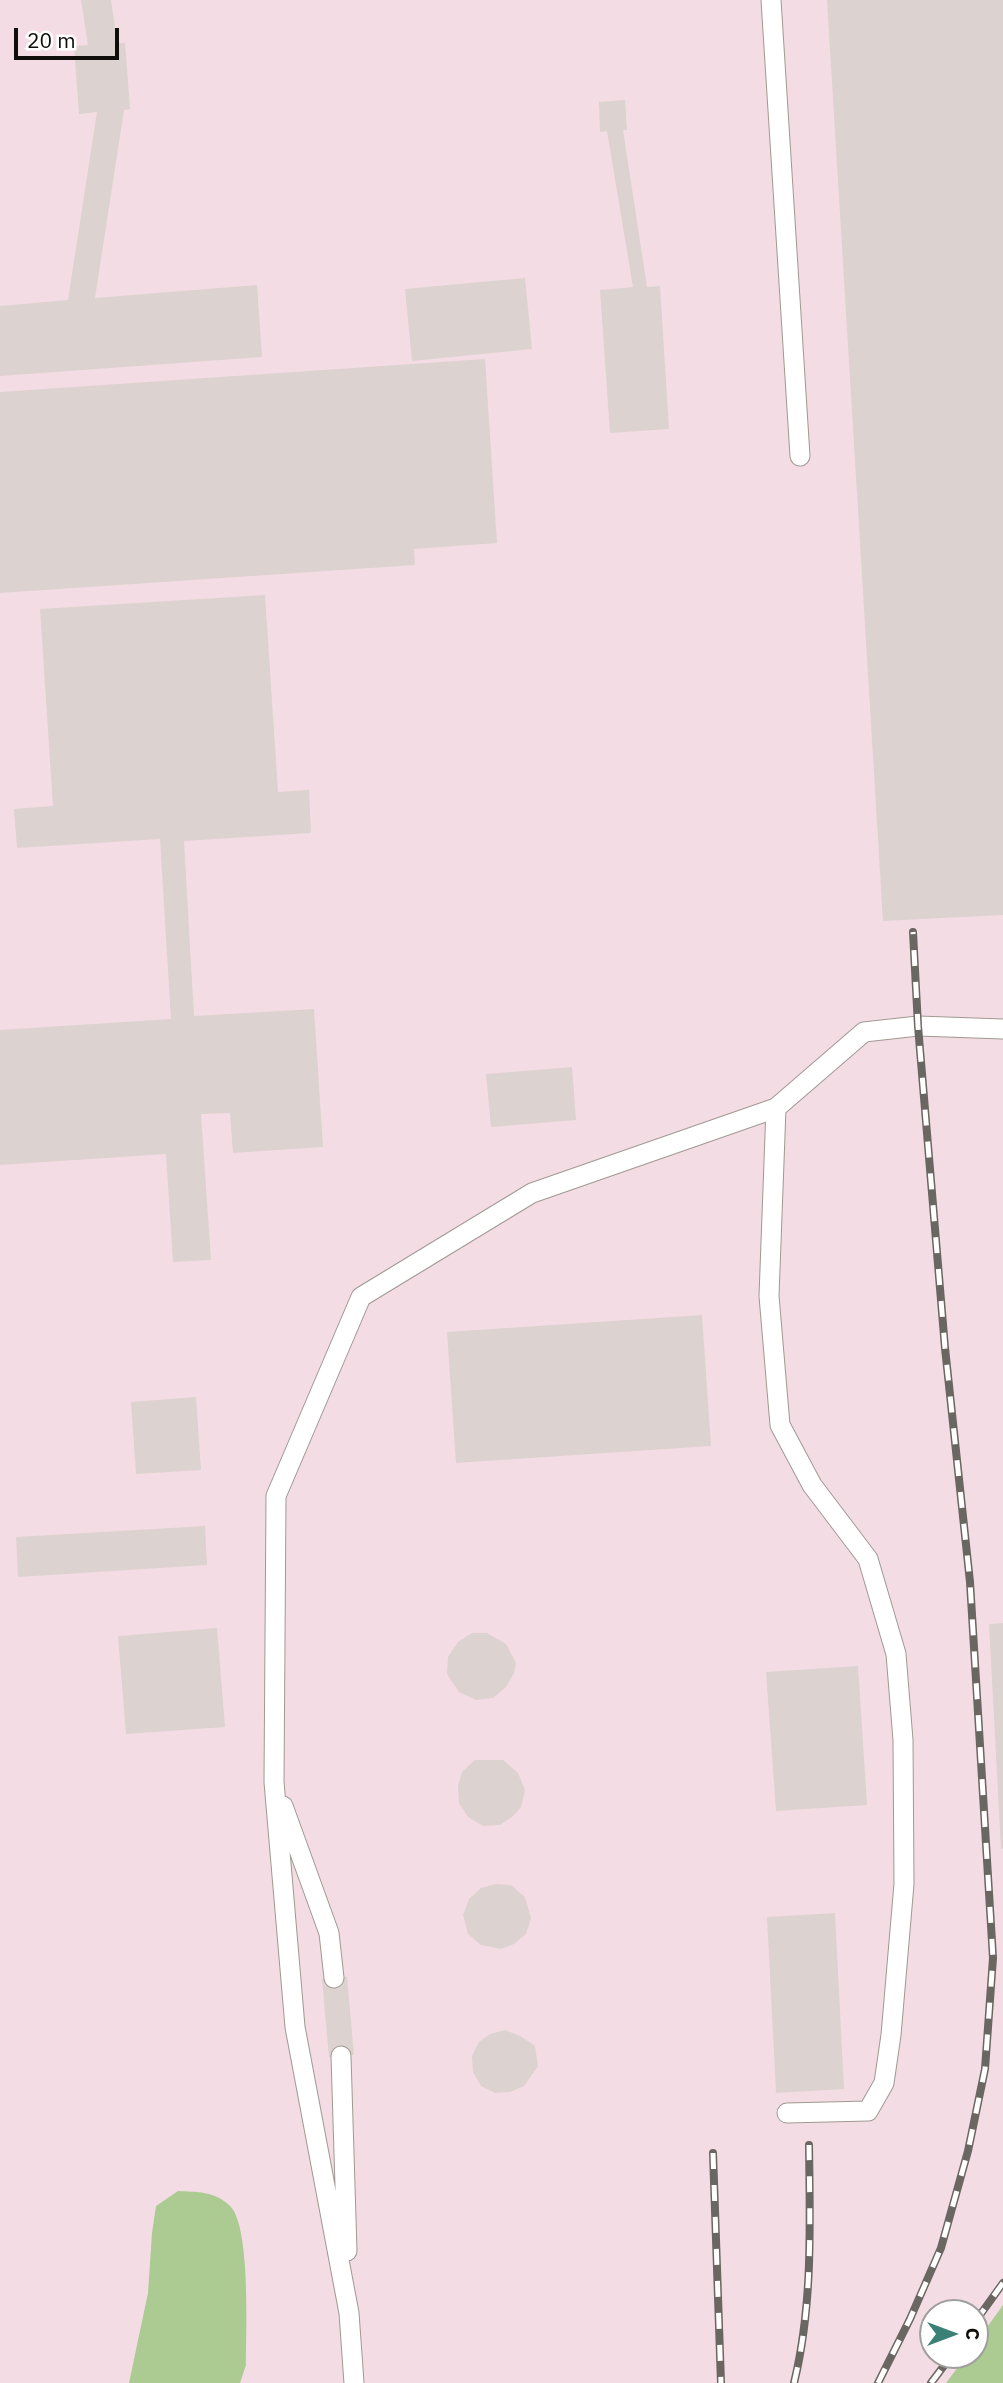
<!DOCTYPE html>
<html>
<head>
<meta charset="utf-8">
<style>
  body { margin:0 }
  #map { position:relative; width:1003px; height:2383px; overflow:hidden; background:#f3ece5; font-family:"IBM Plex Sans",sans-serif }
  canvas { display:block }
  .north { position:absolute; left:919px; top:2299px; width:70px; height:70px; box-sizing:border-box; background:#fff; border:2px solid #9f9f9d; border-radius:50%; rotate:90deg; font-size:19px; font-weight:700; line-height:28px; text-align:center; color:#100e0b }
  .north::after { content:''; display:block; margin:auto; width:24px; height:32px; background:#3a8076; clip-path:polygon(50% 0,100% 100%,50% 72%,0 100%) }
  .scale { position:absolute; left:14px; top:28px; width:105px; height:32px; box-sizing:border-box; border:4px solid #100e0b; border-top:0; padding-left:9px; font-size:21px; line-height:24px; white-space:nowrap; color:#100e0b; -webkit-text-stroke:5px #fff; paint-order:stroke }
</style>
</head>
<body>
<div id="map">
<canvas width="1003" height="2383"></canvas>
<div class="north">С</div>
<div class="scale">20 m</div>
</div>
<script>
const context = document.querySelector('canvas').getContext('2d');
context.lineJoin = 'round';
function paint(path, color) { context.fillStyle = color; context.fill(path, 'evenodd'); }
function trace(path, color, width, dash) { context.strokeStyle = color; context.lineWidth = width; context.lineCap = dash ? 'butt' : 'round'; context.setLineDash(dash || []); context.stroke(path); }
paint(new Path2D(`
  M 0,0 L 1003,0 L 1003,2383 L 0,2383 ZM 933,2313 L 975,2313 L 975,2355 L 933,2355 Z`), '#f4dce5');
paint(new Path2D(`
  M 178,2191 C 197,2192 214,2191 229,2205 C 251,2223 246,2334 246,2365 L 240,2383 L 129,2383 L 148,2293 L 152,2233 L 156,2206 Z
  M 1003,2305 L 1003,2383 L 946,2383 L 967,2355 L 975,2355 L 975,2344 Z`), '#abcb92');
paint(new Path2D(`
  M 81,0 L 111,0 L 117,43 L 125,43 L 130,109 L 124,110 L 95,298 L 257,285 L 262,357 L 0,376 L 0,306 L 68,300 L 97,112 L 79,114 L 74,46 L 88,45 Z
  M 827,0 L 1003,0 L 1003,915 L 883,921 Z
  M 625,100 L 627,130 L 623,130 L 647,287 L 660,286 L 669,429 L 610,433 L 600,290 L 633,287 L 607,131 L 600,132 L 599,102 Z
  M 525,278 L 532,349 L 412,361 L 405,289 Z
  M 485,359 L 497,543 L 414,549 L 415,565 L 0,593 L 0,392 Z
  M 265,595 L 278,792 L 309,790 L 311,833 L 184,841 L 194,1016 L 314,1009 L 323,1147 L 233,1153 L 230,1113 L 201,1114 L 211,1260 L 173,1262 L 166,1154 L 0,1165 L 0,1030 L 171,1019 L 160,839 L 17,848 L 14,809 L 53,806 L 40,609 Z
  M 572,1067 L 576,1120 L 491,1127 L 486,1074 Z
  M 702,1315 L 711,1446 L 456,1463 L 447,1332 Z
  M 196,1397 L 201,1470 L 136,1474 L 131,1402 Z
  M 205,1526 L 207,1565 L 18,1577 L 16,1537 Z
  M 1003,1623 L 1003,1849 L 1001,1849 L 989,1624 Z
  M 217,1628 L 225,1727 L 126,1734 L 118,1636 Z
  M 472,1633 L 487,1633 L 506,1644 L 516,1663 L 514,1673 L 506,1687 L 493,1698 L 476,1700 L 459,1692 L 447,1674 L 448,1657 L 458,1642 Z
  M 858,1666 L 867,1805 L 776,1811 L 766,1672 Z
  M 475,1760 L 503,1760 L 518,1773 L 525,1790 L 521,1807 L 513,1816 L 500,1825 L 483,1826 L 468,1817 L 459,1803 L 458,1786 L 462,1772 Z
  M 496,1884 L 511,1885 L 525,1897 L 531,1918 L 526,1934 L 514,1944 L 501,1949 L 481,1945 L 468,1934 L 463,1915 L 469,1899 L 481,1888 Z
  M 835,1913 L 844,2089 L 776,2093 L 767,1917 Z
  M 347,1977 L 354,2055 L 329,2057 L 322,1979 Z
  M 505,2030 L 520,2036 L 535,2046 L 538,2066 L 524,2086 L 510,2092 L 495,2093 L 481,2086 L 473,2072 L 472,2056 L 479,2042 L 490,2034 Z`), '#dcd2cf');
const lane = new Path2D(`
  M 771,0 L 800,456
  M 776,1108 L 769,1296 L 780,1425 L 812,1485 L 868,1559 L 896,1654 L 903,1740 L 904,1884 L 891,2035 L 884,2083 L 868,2111 L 787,2113
  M 283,1806 L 329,1933 L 334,1978
  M 341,2056 L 347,2251
  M 354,2383 L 349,2313 L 295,2027 L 274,1782 L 276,1496 L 361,1297 L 532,1193 L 776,1108 L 864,1032 L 918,1026 L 1003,1029`);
trace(lane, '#a09993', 21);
trace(lane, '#fff', 19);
const rail = new Path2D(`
  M 713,2153 L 721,2383
  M 975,2322 L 1003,2283
  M 794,2383 C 813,2305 810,2225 809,2145
  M 878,2383 L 910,2319 L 941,2248 L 968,2151 L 985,2069 L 993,1958 L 970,1582 L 945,1348 L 918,1026 L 913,932
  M 931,2383 L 952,2355`);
trace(rail, '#6a6661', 8);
trace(rail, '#fff', 5, [16]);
</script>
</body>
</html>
